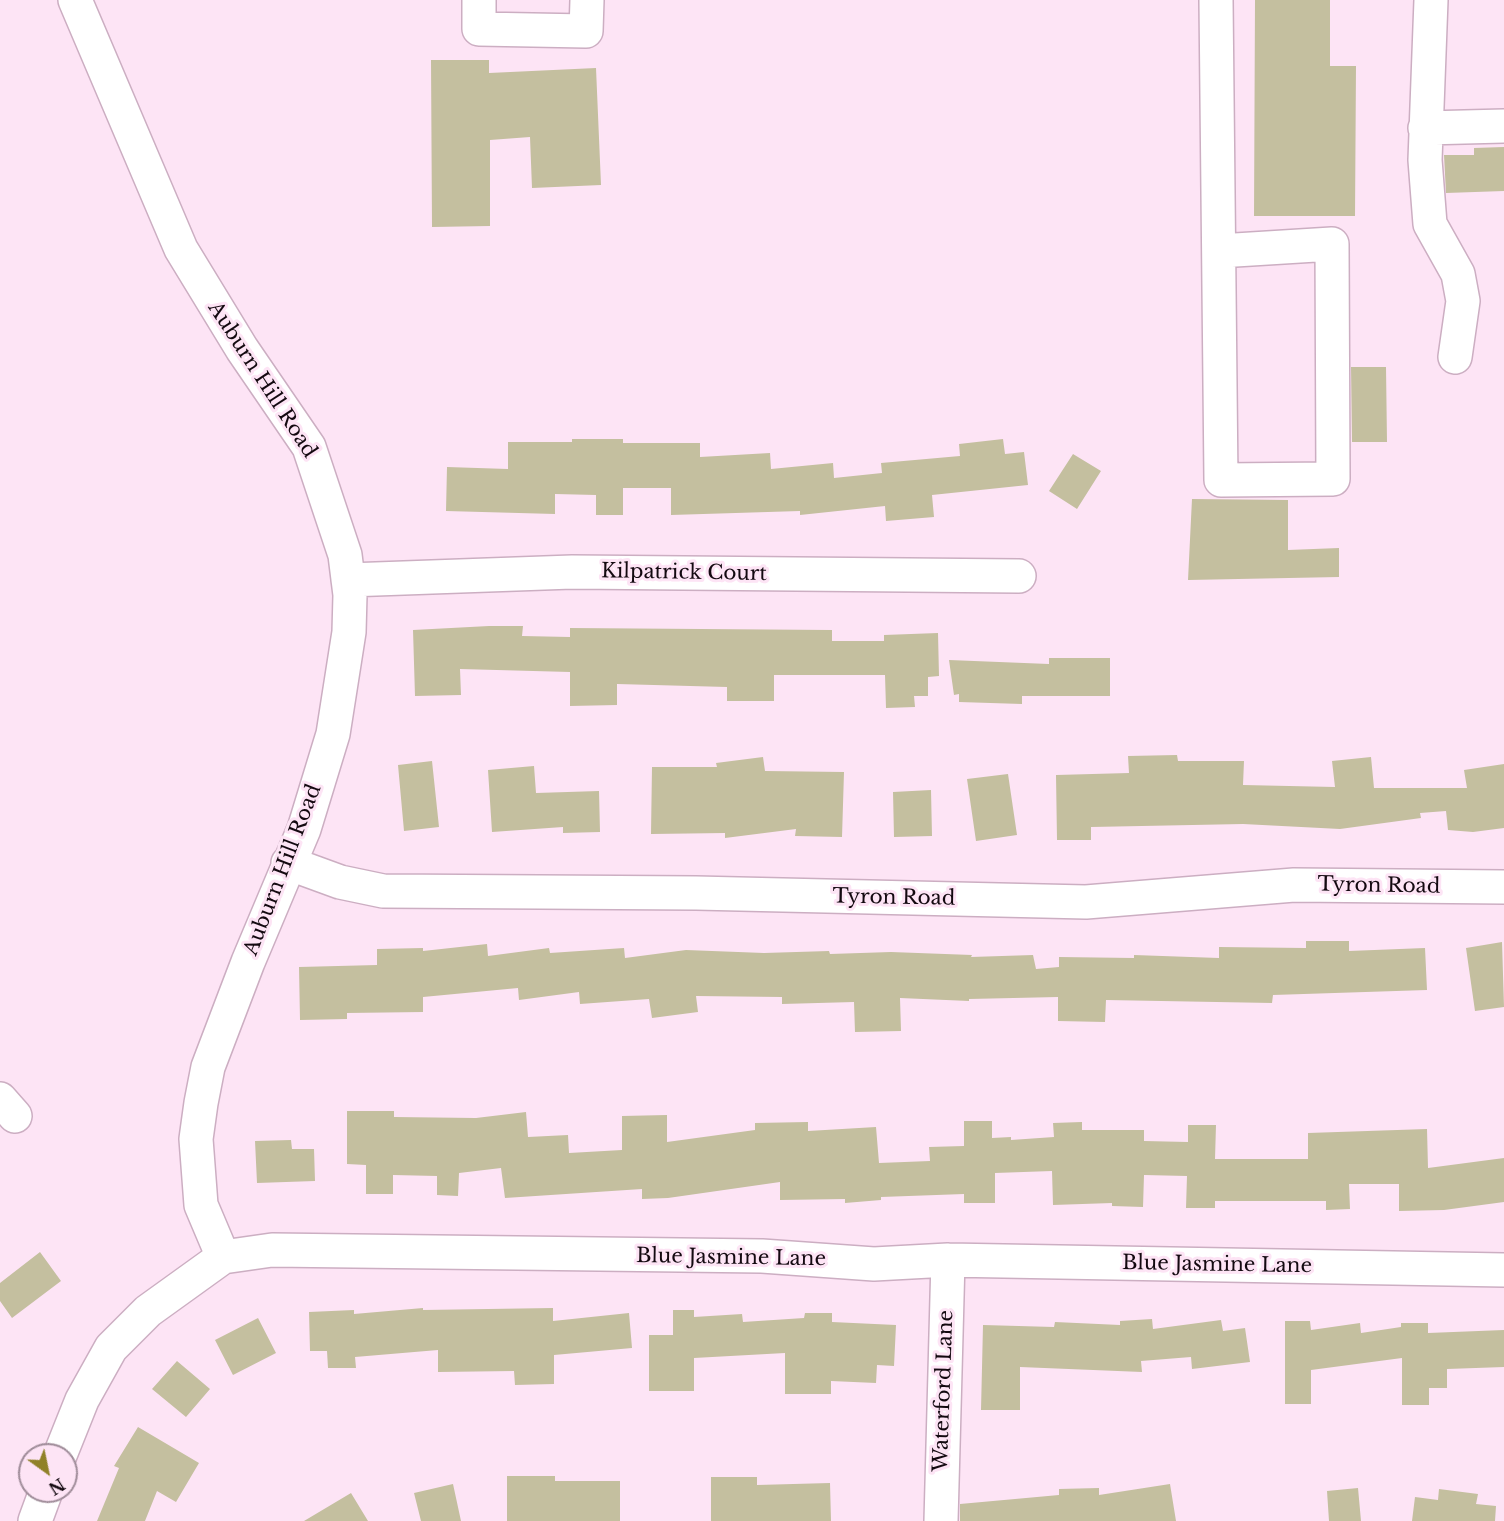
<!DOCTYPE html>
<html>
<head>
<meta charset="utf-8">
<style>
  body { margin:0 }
  #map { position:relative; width:1504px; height:1521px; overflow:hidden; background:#fde4f5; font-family:"Libre Baskerville",serif }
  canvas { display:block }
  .north { position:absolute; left:18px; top:1443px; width:60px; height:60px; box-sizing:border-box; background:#fde4f5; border:2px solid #9f8c99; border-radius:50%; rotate:147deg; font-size:16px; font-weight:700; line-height:24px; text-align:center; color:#130910 }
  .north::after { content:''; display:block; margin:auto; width:21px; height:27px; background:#908128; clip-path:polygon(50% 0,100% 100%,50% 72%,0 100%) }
</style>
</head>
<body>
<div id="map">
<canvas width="1504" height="1521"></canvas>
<div class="north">N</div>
</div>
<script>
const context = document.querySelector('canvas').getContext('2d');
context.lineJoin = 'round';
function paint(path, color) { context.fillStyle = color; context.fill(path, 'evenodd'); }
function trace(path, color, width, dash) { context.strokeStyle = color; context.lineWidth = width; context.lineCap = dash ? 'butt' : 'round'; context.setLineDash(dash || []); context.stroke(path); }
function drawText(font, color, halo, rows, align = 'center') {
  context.font = font + ' "Libre Baskerville",serif'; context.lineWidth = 6; context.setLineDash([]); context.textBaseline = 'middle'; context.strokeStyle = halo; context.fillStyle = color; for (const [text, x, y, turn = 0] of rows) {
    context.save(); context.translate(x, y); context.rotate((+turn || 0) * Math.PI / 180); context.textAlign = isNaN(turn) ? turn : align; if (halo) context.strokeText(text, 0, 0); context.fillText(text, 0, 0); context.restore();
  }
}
paint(new Path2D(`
  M 1255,0 L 1330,0 L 1330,66 L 1356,66 L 1355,216 L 1254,216 Z
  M 431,60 L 489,60 L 489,73 L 596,68 L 601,185 L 532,188 L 530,137 L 490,140 L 490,226 L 432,227 Z
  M 1504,147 L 1504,191 L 1446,193 L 1444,155 L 1474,155 L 1474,148 Z
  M 1351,367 L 1386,367 L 1387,442 L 1352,442 Z
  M 572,439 L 623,439 L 623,443 L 700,443 L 700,457 L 770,453 L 771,469 L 833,463 L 834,478 L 882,473 L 881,463 L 960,456 L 959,444 L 1003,439 L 1005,454 L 1024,452 L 1028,485 L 932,495 L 934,517 L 886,521 L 885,506 L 800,515 L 800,511 L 671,515 L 671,488 L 623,488 L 623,515 L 596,515 L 596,495 L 555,494 L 555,514 L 446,511 L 447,467 L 508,469 L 508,442 L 572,442 Z
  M 1073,454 L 1101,471 L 1077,509 L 1049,491 Z
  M 1192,499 L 1288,500 L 1288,550 L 1339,548 L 1339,577 L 1188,580 Z
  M 489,626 L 523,626 L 522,636 L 570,637 L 570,628 L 832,630 L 832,641 L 884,641 L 884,635 L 938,633 L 939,676 L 928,677 L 928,696 L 914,696 L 915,707 L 886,708 L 885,675 L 774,675 L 774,701 L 727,701 L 727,687 L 617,684 L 617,705 L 570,706 L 570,672 L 460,669 L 461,695 L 415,696 L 413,630 Z
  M 1049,658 L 1110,658 L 1110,696 L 1022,696 L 1022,704 L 959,702 L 959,694 L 954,695 L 949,660 L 1049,664 Z
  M 1177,755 L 1178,761 L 1244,761 L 1243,785 L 1335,787 L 1332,761 L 1371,757 L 1374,788 L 1467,788 L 1464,770 L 1504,764 L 1504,828 L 1473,832 L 1448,830 L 1446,811 L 1420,813 L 1421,818 L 1340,829 L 1243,824 L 1091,827 L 1091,840 L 1057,840 L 1056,775 L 1129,773 L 1128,756 Z
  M 763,757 L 765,771 L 844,772 L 842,837 L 795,836 L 796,829 L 725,838 L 725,833 L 651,834 L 652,767 L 717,767 L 716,763 Z
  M 432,761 L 439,827 L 404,831 L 398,765 Z
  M 534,766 L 536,793 L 599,791 L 600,832 L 563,833 L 563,827 L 492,832 L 488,770 Z
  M 1008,774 L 1017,835 L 976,841 L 967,779 Z
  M 931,790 L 932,836 L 894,837 L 893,792 Z
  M 1306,941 L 1349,941 L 1349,951 L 1425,948 L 1427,990 L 1273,995 L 1272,1003 L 1106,1000 L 1105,1022 L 1058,1021 L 1058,997 L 969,999 L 969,1001 L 900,998 L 901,1031 L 855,1032 L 854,1002 L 782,1004 L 782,997 L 696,996 L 698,1012 L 652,1018 L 649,999 L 580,1004 L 579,992 L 519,1000 L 518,988 L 423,997 L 423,1012 L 347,1013 L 347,1019 L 300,1020 L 299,967 L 377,965 L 377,949 L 423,948 L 423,951 L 487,944 L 488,956 L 549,948 L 550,953 L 624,948 L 625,958 L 686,950 L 764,953 L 829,951 L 830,954 L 891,952 L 972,955 L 971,957 L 1033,955 L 1036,969 L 1059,967 L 1059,957 L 1134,958 L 1134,955 L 1219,958 L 1219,947 L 1306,948 Z
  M 1502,942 L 1504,1007 L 1475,1011 L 1466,948 Z
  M 347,1111 L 394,1111 L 394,1117 L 476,1118 L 526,1112 L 528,1137 L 568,1135 L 569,1153 L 622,1150 L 622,1116 L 667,1115 L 667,1142 L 755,1130 L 755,1123 L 808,1122 L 808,1131 L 876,1127 L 879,1163 L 930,1161 L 929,1147 L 964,1146 L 964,1121 L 992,1121 L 992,1138 L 1011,1137 L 1011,1140 L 1054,1137 L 1053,1123 L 1082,1122 L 1082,1130 L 1144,1130 L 1144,1141 L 1188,1142 L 1188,1125 L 1216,1125 L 1215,1159 L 1308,1159 L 1308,1133 L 1427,1129 L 1428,1168 L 1504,1158 L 1504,1202 L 1444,1210 L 1399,1211 L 1399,1184 L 1349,1184 L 1350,1209 L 1326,1210 L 1326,1201 L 1215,1201 L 1215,1208 L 1186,1208 L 1187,1176 L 1144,1175 L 1143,1207 L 1112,1206 L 1112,1203 L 1053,1205 L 1052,1171 L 995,1173 L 995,1203 L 964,1203 L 964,1194 L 881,1197 L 881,1200 L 845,1203 L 845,1199 L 780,1200 L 780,1182 L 668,1198 L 642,1199 L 642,1189 L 505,1198 L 501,1168 L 459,1173 L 458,1196 L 437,1195 L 437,1176 L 393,1175 L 393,1194 L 366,1194 L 366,1165 L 347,1164 Z
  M 291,1140 L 292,1149 L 314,1149 L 315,1181 L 257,1183 L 255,1141 Z
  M 40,1252 L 61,1281 L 12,1318 L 0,1301 L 0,1283 Z
  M 423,1308 L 423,1310 L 553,1308 L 553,1321 L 629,1313 L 632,1348 L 554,1355 L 554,1384 L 515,1385 L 514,1371 L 438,1372 L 438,1350 L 355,1357 L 356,1368 L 328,1368 L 327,1351 L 310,1351 L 309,1312 L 354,1310 L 354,1314 Z
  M 673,1310 L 694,1310 L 694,1317 L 742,1314 L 743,1322 L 804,1318 L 805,1313 L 832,1313 L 832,1322 L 896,1325 L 894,1366 L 877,1365 L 876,1383 L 831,1381 L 831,1394 L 785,1394 L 785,1353 L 694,1358 L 694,1391 L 649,1391 L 649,1335 L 673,1335 Z
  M 258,1318 L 276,1353 L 233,1375 L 215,1340 Z
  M 1152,1319 L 1153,1329 L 1221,1320 L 1223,1331 L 1245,1328 L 1250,1362 L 1192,1369 L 1191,1357 L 1141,1361 L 1142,1372 L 1020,1367 L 1020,1410 L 981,1410 L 983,1325 L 1054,1327 L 1055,1322 L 1120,1325 L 1120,1321 Z
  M 1285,1321 L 1310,1321 L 1311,1330 L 1360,1323 L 1361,1333 L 1401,1327 L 1401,1323 L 1428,1323 L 1428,1333 L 1504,1330 L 1504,1367 L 1447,1369 L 1447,1388 L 1429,1388 L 1429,1405 L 1402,1405 L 1402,1358 L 1311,1370 L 1311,1404 L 1285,1404 Z
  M 177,1361 L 210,1389 L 186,1417 L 152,1389 Z
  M 138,1427 L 199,1463 L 176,1502 L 157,1491 L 145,1521 L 97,1521 L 119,1468 L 114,1466 Z
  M 507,1476 L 555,1476 L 555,1481 L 620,1481 L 620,1521 L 507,1521 Z
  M 711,1477 L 757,1477 L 757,1485 L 830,1483 L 831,1521 L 711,1521 Z
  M 453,1484 L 461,1521 L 421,1521 L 414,1493 Z
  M 1170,1484 L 1176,1521 L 960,1521 L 960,1504 L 1059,1495 L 1059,1489 L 1099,1488 L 1099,1495 Z
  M 1358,1488 L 1361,1521 L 1329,1521 L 1327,1491 Z
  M 1439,1489 L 1478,1494 L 1476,1504 L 1496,1506 L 1495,1521 L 1412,1521 L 1415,1497 L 1438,1500 Z
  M 351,1493 L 368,1521 L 304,1521 Z`), '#c4bf9f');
const minor = new Path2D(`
  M 75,0 L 181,249 L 242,349 L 309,447 L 345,555 L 350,595 L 349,632 L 333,734 L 304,829 L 248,962 L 208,1067 L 201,1103 L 196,1139 L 201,1205 L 223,1257
  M 479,0 L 479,29 L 586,31 L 587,0
  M 1216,0 L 1221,480 L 1333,479 L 1332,244 L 1219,251
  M 1431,0 L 1425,160 L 1430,224 L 1458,274 L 1463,301 L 1455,357
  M 1425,128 L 1504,126
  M 348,580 L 572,572 L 1019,576
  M 288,863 L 340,882 L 383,891 L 696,893 L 1086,902 L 1294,885 L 1504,887
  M 0,1099 L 15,1116
  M 60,1455 L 82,1400 L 111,1348 L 148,1311 L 223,1257 L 272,1250 L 762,1256 L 874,1264 L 948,1260 L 1504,1270
  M 35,1521 L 46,1491
  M 941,1521 L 948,1260`);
trace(minor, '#ccaec2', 36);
trace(minor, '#fff', 33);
drawText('20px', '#130910', '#fde4f5', [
  ["Auburn Hill Road",262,380,57],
  ["Kilpatrick Court",684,573,1],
  ["Auburn Hill Road",283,870,-69],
  ["Tyron Road",1379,886,1],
  ["Tyron Road",894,898,1],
  ["Blue Jasmine Lane",731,1258,1],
  ["Blue Jasmine Lane",1217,1265,1],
  ["Waterford Lane",944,1391,-88]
]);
</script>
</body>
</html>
